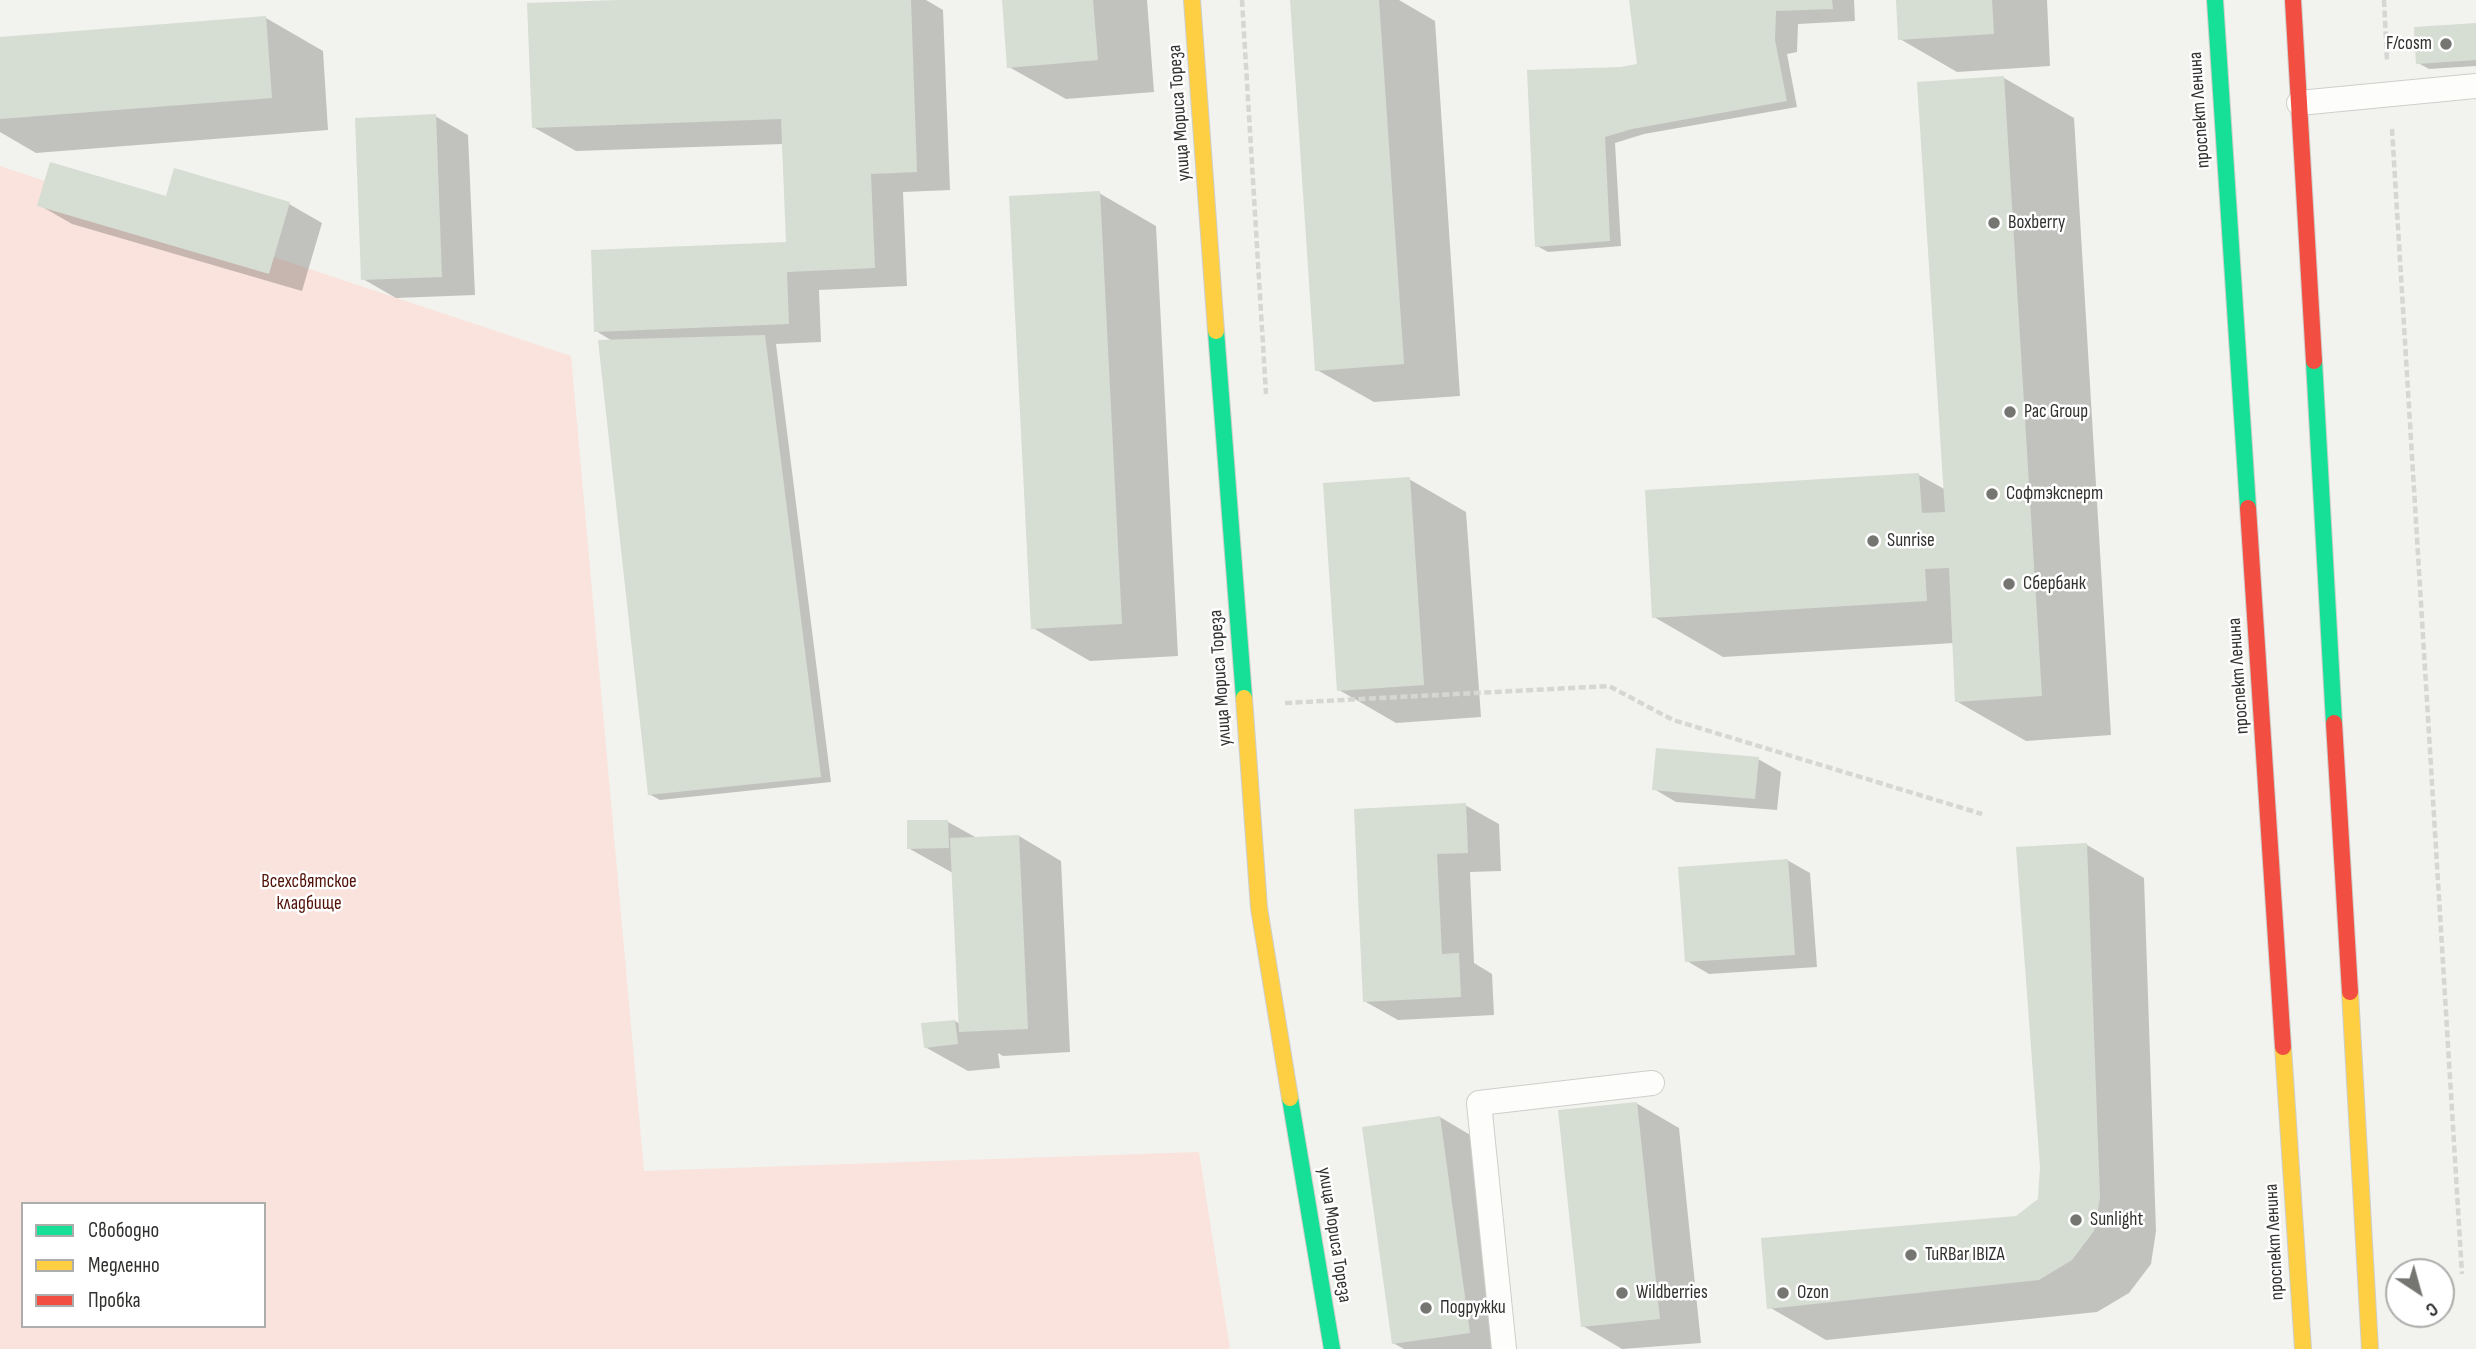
<!DOCTYPE html>
<html>
<head>
<meta charset="utf-8">
<style>
  body { margin:0 }
  #map { position:relative; width:2476px; height:1349px; overflow:hidden; background:#f2f2ee; font-family:"Sofia Sans Condensed",sans-serif }
  canvas { display:block }
  .legend { position:absolute; left:21px; top:1202px; width:245px; height:126px; box-sizing:border-box; background:#fff; border:2px solid #adadac; margin:0; padding:9px 12px; list-style:none; font-size:21px; color:#31312f }
  .legend li { display:flex; align-items:center; gap:14px; height:35px }
  .legend b { width:35px; border:2px solid #adadac }
  .north { position:absolute; left:2385px; top:1258px; width:70px; height:70px; box-sizing:border-box; background:#fff; border:2px solid #adadac; border-radius:50%; rotate:144deg; font-size:19px; font-weight:700; line-height:28px; text-align:center; color:#31312f }
  .north::after { content:''; display:block; margin:auto; width:24px; height:32px; background:#757572; clip-path:polygon(50% 0,100% 100%,50% 72%,0 100%) }
</style>
</head>
<body>
<div id="map">
<canvas width="2476" height="1349"></canvas>
<ul class="legend">
<li><b style="height:9px;background:#16e098"></b>Свободно</li>
<li><b style="height:9px;background:#ffcf43"></b>Медленно</li>
<li><b style="height:9px;background:#f24e42"></b>Пробка</li>
</ul>
<div class="north">С</div>
</div>
<script>
const context = document.querySelector('canvas').getContext('2d');
context.lineJoin = 'round';
function paint(path, color) { context.fillStyle = color; context.fill(path, 'evenodd'); }
function trace(path, color, width, dash) { context.strokeStyle = color; context.lineWidth = width; context.lineCap = dash ? 'butt' : 'round'; context.setLineDash(dash || []); context.stroke(path); }
function drawText(font, color, halo, rows, align = 'center') {
  context.font = font + ' "Sofia Sans Condensed",sans-serif'; context.lineWidth = 5; context.setLineDash([]); context.textBaseline = 'middle'; context.strokeStyle = halo; context.fillStyle = color; for (const [text, x, y, turn = 0] of rows) {
    context.save(); context.translate(x, y); context.rotate((+turn || 0) * Math.PI / 180); context.textAlign = isNaN(turn) ? turn : align; if (halo) context.strokeText(text, 0, 0); context.fillText(text, 0, 0); context.restore();
  }
}
paint(new Path2D(`
  M 0,166 L 571,356 L 644,1171 L 1199,1152 L 1230,1349 L 0,1349 ZM 23,1204 L 264,1204 L 264,1326 L 23,1326 Z`), '#f9e3dc');
paint(new Path2D(`
  M 668,0 L 926,0 L 943,10 L 950,190 L 903,192 L 907,286 L 819,290 L 821,342 L 776,344 L 831,782 L 660,800 L 649,794 L 614,342 L 596,331 L 788,243 L 784,144 L 576,151 L 533,127 Z
  M 1004,0 L 1147,0 L 1154,92 L 1066,99 L 1009,67 Z
  M 1292,0 L 1399,0 L 1435,21 L 1460,396 L 1374,402 L 1317,370 Z
  M 1630,0 L 1854,0 L 1855,21 L 1798,24 L 1797,52 L 1787,54 L 1797,107 L 1644,134 L 1615,143 L 1621,246 L 1548,252 L 1537,246 L 1621,69 L 1642,65 Z
  M 1898,0 L 2047,0 L 2050,66 L 1957,72 L 1900,39 Z
  M 266,18 L 323,51 L 328,130 L 36,153 L 0,132 L 0,38 Z
  M 2476,25 L 2476,66 L 2429,69 L 2418,63 Z
  M 2004,78 L 2074,118 L 2111,735 L 2026,741 L 1956,701 L 1954,643 L 1723,657 L 1654,617 L 1919,475 L 1946,490 Z
  M 435,116 L 468,135 L 475,295 L 396,298 L 363,279 Z
  M 1099,193 L 1156,226 L 1178,656 L 1090,661 L 1033,628 Z
  M 167,198 L 289,204 L 322,223 L 302,291 L 72,224 L 39,205 Z
  M 1409,479 L 1466,512 L 1481,717 L 1396,723 L 1339,690 Z
  M 1758,759 L 1781,772 L 1777,810 L 1676,802 L 1654,789 Z
  M 1465,805 L 1499,824 L 1501,871 L 1470,872 L 1474,963 L 1492,974 L 1494,1015 L 1398,1020 L 1364,1001 L 1356,810 Z
  M 948,822 L 977,838 L 1019,836 L 1061,861 L 1070,1052 L 1003,1056 L 998,1053 L 1000,1068 L 968,1071 L 925,1047 L 955,1021 L 960,1024 L 953,873 L 908,848 Z
  M 2087,845 L 2144,878 L 2156,1231 L 2151,1264 L 2129,1293 L 2097,1312 L 1826,1340 L 1769,1307 L 2017,1218 L 2039,1200 Z
  M 1787,860 L 1810,873 L 1817,967 L 1709,974 L 1687,961 Z
  M 1636,1103 L 1679,1128 L 1701,1343 L 1622,1349 L 1583,1326 Z
  M 1440,1117 L 1482,1142 L 1511,1349 L 1404,1349 L 1393,1343 Z`), '#0003');
paint(new Path2D(`
  M 619,0 L 911,0 L 917,172 L 871,174 L 875,268 L 787,272 L 789,324 L 594,332 L 591,250 L 786,242 L 781,119 L 532,128 L 527,3 Z
  M 1002,0 L 1093,0 L 1098,60 L 1007,68 Z
  M 1290,0 L 1379,0 L 1404,364 L 1315,371 Z
  M 1629,0 L 1832,0 L 1833,9 L 1776,11 L 1775,40 L 1787,101 L 1632,129 L 1605,137 L 1610,241 L 1535,247 L 1527,70 L 1621,67 L 1637,64 Z
  M 1896,0 L 1992,0 L 1994,34 L 1898,40 Z
  M 266,16 L 272,98 L 0,119 L 0,37 Z
  M 2476,23 L 2476,60 L 2416,64 L 2414,27 Z
  M 2004,76 L 2042,696 L 1955,702 L 1949,568 L 1925,569 L 1927,601 L 1652,618 L 1645,490 L 1919,473 L 1922,513 L 1945,512 L 1917,82 Z
  M 436,114 L 442,277 L 361,280 L 355,118 Z
  M 50,162 L 166,196 L 174,168 L 290,202 L 269,274 L 37,206 Z
  M 1100,191 L 1122,624 L 1031,629 L 1009,196 Z
  M 765,335 L 821,777 L 648,795 L 598,340 Z
  M 1410,477 L 1424,685 L 1337,691 L 1323,483 Z
  M 1656,748 L 1759,757 L 1755,799 L 1652,790 Z
  M 1466,803 L 1468,853 L 1437,854 L 1442,954 L 1459,953 L 1461,997 L 1363,1002 L 1354,809 Z
  M 907,820 L 948,820 L 949,848 L 907,849 Z
  M 1019,835 L 1028,1029 L 959,1032 L 950,838 Z
  M 2087,843 L 2100,1198 L 2094,1231 L 2072,1260 L 2039,1280 L 1767,1309 L 1761,1238 L 2016,1216 L 2038,1199 L 2040,1167 L 2016,847 Z
  M 1788,859 L 1795,955 L 1685,962 L 1678,867 Z
  M 955,1020 L 958,1044 L 924,1048 L 921,1023 Z
  M 1637,1102 L 1660,1319 L 1581,1327 L 1558,1110 Z
  M 1440,1116 L 1470,1333 L 1392,1344 L 1362,1127 Z`), '#d6ddd2');
const lane = new Path2D(`
  M 2299,103 L 2476,86
  M 1504,1349 L 1479,1103 L 1652,1083`);
const fast = new Path2D(`
  M 2215,0 L 2248,508
  M 1216,331 L 1244,698
  M 2314,361 L 2334,723
  M 1290,1098 L 1332,1349`);
const slow = new Path2D(`
  M 1192,0 L 1216,331
  M 1244,698 L 1259,908 L 1290,1098
  M 2350,992 L 2370,1349
  M 2283,1047 L 2303,1349`);
const jam = new Path2D(`
  M 2293,0 L 2314,361
  M 2248,508 L 2283,1047
  M 2334,723 L 2350,992`);
trace(lane, '#cececb', 26);
trace(fast, '#cececb', 18);
trace(slow, '#cececb', 18);
trace(jam, '#cececb', 18);
trace(new Path2D(`
  M 1242,0 L 1266,394
  M 2384,0 L 2387,61
  M 2392,129 L 2462,1274
  M 1285,703 L 1609,686 L 1673,720 L 1982,814`), '#d6d6d4', 4.5, [7, 3.5]);
trace(lane, '#fdfdfc', 24);
trace(fast, '#16e098', 16);
trace(slow, '#ffcf43', 16);
trace(jam, '#f24e42', 16);
for (const [x, y, r, color] of [
  [2446,44,7,"#757572"],
  [1994,223,7,"#757572"],
  [2010,412,7,"#757572"],
  [1992,494,7,"#757572"],
  [1873,541,7,"#757572"],
  [2009,584,7,"#757572"],
  [2076,1220,7,"#757572"],
  [1911,1255,7,"#757572"],
  [1622,1293,7,"#757572"],
  [1783,1293,7,"#757572"],
  [1426,1308,7,"#757572"]
]) { const dot = new Path2D(); dot.arc(x, y, r, 0, 2 * Math.PI); context.fillStyle = color; context.fill(dot); trace(dot, '#fff', 2.5); }
drawText('19px', '#31312f', '#fff', [
  ["F/cosm",2432,44,"right"],
  ["Boxberry",2008,223],
  ["Pac Group",2024,412],
  ["Софтэксперт",2006,494],
  ["Sunrise",1887,541],
  ["Сбербанк",2023,584],
  ["Sunlight",2090,1220],
  ["TuRBar IBIZA",1925,1255],
  ["Wildberries",1636,1293],
  ["Ozon",1797,1293],
  ["Подружки",1440,1308]
], 'left');
drawText('19px', '#31312f', '#fff', [
  ["проспект Ленина",2200,110,-94],
  ["улица Мориса Тореза",1180,113,-94],
  ["проспект Ленина",2239,676,-94],
  ["улица Мориса Тореза",1221,678,-94],
  ["улица Мориса Тореза",1334,1235,81],
  ["проспект Ленина",2275,1242,-93]
]);
drawText('19px', '#521107', '#fff', [
  ["Всехсвятское",309,882],
  ["кладбище",309,904]
]);
</script>
</body>
</html>
